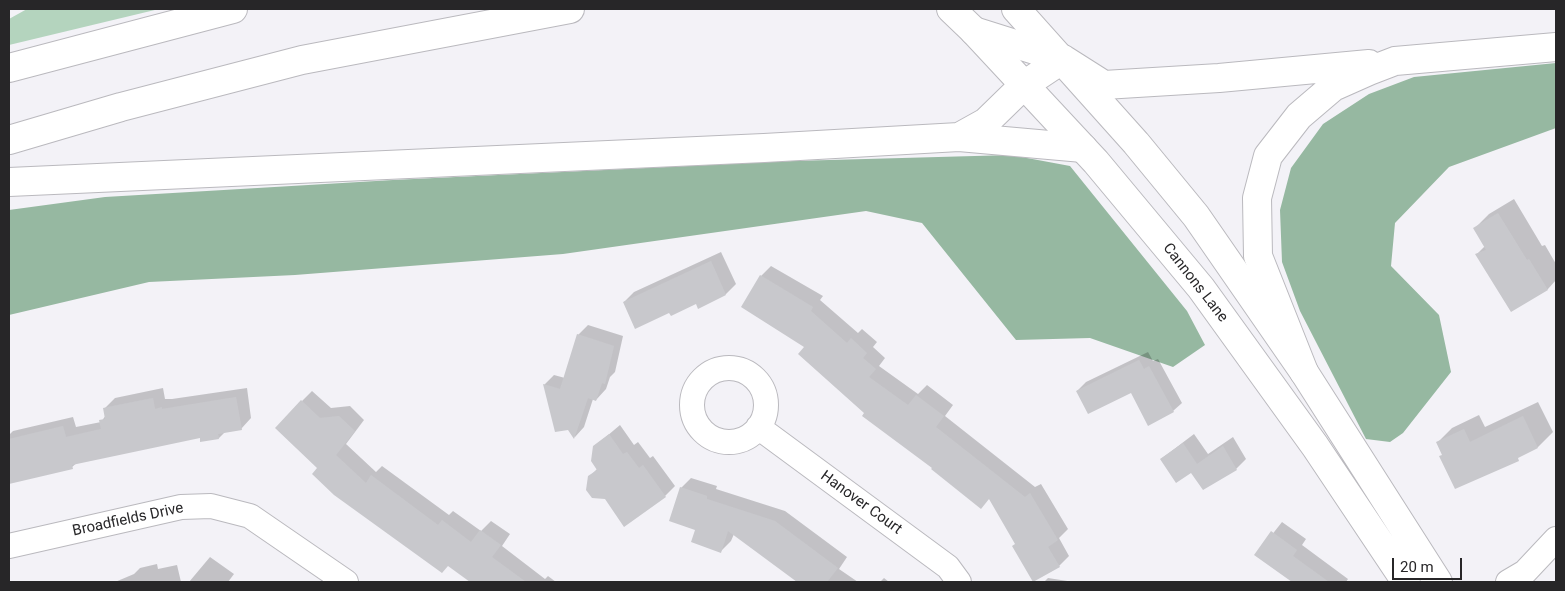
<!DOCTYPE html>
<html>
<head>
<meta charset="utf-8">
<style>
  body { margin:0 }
  #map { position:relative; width:1565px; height:591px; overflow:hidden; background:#f3f2f7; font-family:Roboto,sans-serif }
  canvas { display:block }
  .frame { position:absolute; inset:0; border:10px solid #272628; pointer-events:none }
  .scale { position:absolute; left:1392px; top:558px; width:70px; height:22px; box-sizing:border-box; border:2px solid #272628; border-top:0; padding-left:6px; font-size:15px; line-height:18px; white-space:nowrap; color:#272628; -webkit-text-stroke:4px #fff; paint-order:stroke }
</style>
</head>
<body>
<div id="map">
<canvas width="1565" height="591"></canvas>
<div class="frame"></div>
<div class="scale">20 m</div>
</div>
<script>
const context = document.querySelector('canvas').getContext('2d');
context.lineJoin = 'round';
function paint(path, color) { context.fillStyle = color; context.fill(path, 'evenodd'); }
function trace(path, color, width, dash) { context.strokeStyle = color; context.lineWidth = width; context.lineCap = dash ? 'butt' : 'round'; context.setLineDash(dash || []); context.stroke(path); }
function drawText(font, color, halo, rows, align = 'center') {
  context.font = font + ' Roboto,sans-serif'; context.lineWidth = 4; context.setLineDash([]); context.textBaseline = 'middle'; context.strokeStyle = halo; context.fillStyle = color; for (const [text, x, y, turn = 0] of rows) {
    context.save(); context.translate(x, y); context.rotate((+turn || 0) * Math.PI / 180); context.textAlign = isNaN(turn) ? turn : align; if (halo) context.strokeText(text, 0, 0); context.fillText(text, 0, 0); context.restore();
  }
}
paint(new Path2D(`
  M 27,9 L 159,9 L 9,45 L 9,19 Z`), '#b4d4be');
paint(new Path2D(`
  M 1556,63 L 1556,128 L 1449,167 L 1395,223 L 1391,266 L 1439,315 L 1451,372 L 1403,433 L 1390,442 L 1366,439 L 1300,311 L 1282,262 L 1280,210 L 1291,168 L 1323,124 L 1369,94 L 1414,77 Z
  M 1011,155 L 1070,166 L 1187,311 L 1205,345 L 1173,367 L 1090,338 L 1016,340 L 922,223 L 866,211 L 563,254 L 295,275 L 149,282 L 9,315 L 9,210 L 105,197 L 393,180 L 793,161 Z`), '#96b8a1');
paint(new Path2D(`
  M 1514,199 L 1542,246 L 1545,245 L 1556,264 L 1556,280 L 1548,289 L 1511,311 L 1477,254 L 1485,246 L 1474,229 L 1489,214 Z
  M 721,252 L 736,284 L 726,294 L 670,311 L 624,302 L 634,292 Z
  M 771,266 L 823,296 L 820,300 L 858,333 L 862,329 L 877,342 L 873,347 L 885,358 L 879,366 L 918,394 L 927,385 L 953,405 L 945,416 L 1035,487 L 1041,484 L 1068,529 L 1059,538 L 1069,556 L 1059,566 L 1016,544 L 990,498 L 934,467 L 866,413 L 806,346 L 761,276 Z
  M 588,325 L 623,336 L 615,372 L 610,377 L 606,389 L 596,400 L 593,399 L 584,427 L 575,437 L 544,385 L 554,375 L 565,378 L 578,335 Z
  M 1148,352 L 1153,361 L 1158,359 L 1182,403 L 1173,411 L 1131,392 L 1077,391 L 1086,382 Z
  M 163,388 L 165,399 L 172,399 L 247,388 L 251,418 L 241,429 L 226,431 L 219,438 L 201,437 L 78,462 L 72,467 L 9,483 L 9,435 L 13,431 L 73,417 L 76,427 L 101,422 L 106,415 L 104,409 L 115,398 Z
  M 312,391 L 331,408 L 350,406 L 364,420 L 346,444 L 376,472 L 382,466 L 449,515 L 453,511 L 481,531 L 491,521 L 510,534 L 502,546 L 545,579 L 548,576 L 556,582 L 473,582 L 319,467 L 302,401 Z
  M 1538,402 L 1553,432 L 1538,447 L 1443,454 L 1437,443 L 1452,428 L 1479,415 L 1485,427 Z
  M 620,425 L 634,445 L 638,442 L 650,458 L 653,456 L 675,486 L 665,496 L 605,498 L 590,476 L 597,469 L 594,447 Z
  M 1194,434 L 1208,454 L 1233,437 L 1246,459 L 1236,469 L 1192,471 L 1161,459 Z
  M 691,478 L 717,486 L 716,489 L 785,511 L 847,557 L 839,569 L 858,582 L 800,582 L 734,534 L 731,541 L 721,551 L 697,529 L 681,488 Z
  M 1282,522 L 1306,539 L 1302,545 L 1348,579 L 1346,582 L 1294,582 L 1256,555 Z
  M 210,557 L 234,574 L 228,582 L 189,582 Z
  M 157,564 L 158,569 L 177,565 L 181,582 L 115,582 L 134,574 L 140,568 Z
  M 884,578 L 889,582 L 880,582 Z
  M 1048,578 L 1074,582 L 1044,582 Z`), '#0003');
paint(new Path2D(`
  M 1498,213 L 1527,260 L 1529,259 L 1548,290 L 1511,312 L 1475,254 L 1486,250 L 1473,228 Z
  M 711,261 L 726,295 L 698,309 L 696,304 L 671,316 L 669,313 L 635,329 L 623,302 Z
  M 760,275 L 813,307 L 811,311 L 847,343 L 851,338 L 867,353 L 863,358 L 876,369 L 869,377 L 908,405 L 916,395 L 944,416 L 936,427 L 1025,497 L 1030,493 L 1058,540 L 1048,547 L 1060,567 L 1033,582 L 1012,546 L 1015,544 L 989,499 L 981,509 L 931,469 L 932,468 L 862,416 L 864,413 L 798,354 L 804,347 L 741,307 Z
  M 577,334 L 614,346 L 605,384 L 602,383 L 596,401 L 588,398 L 574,439 L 568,430 L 555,432 L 543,384 L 560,389 Z
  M 1139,360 L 1144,369 L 1149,366 L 1174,412 L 1148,426 L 1131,393 L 1088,414 L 1076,391 Z
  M 236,397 L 242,430 L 218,434 L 219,439 L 200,442 L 200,438 L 72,465 L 73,469 L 9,484 L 9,439 L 63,426 L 66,437 L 101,429 L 99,420 L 105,419 L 103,408 L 153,398 L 155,409 L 162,407 L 162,409 Z
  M 301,400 L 320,418 L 339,416 L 355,431 L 336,455 L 366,483 L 371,475 L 438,525 L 442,520 L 471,542 L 480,530 L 501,545 L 492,557 L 526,582 L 470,582 L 448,566 L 442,573 L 334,495 L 312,474 L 317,468 L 275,428 Z
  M 1523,416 L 1538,448 L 1518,458 L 1519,461 L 1455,489 L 1439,456 L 1442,455 L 1436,442 L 1464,429 L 1470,442 Z
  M 609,434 L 623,454 L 627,452 L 639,468 L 643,465 L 666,497 L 624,527 L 605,499 L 592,498 L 586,490 L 588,476 L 597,470 L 591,461 L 593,446 Z
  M 1183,443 L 1197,464 L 1223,446 L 1237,470 L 1203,490 L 1191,473 L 1176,483 L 1160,459 Z
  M 680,487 L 707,496 L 707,499 L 775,521 L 838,568 L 827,582 L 797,582 L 728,531 L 721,553 L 691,542 L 695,530 L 669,521 Z
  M 1271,531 L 1297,550 L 1293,556 L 1329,582 L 1292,582 L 1254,555 Z`), '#c8c8cc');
const minor = new Path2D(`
  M692 405a37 37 0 1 1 74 0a37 37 0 1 1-74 0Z
  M 758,427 L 948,567 L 959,582
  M 9,546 L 181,507 L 211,506 L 250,516 L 346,582
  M 1508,582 L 1525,572 L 1556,539`);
const major = new Path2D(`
  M 951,9 L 974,31 L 1096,162 L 1201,288 L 1315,446 L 1406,582
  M 1016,9 L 1136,143 L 1196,216 L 1304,372 L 1438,582`);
const highway = new Path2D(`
  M 974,31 L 1063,59 L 1104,85 L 1219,78 L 1369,64
  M 9,68 L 233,9
  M 959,137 L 986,122 L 1024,85 L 1063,59
  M 9,140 L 121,107 L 302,60 L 570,9
  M 9,182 L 764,148 L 959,137 L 1083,148
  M 1304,372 L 1258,256 L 1257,198 L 1268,156 L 1299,116 L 1333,87 L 1369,71 L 1395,61 L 1556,47`);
trace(minor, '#bab9be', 26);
trace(major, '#bab9be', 30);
trace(highway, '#bab9be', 30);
trace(minor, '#fff', 24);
trace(major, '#fff', 28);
trace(highway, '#fff', 28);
drawText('15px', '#272628', '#fff', [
  ["Cannons Lane",1195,283,52],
  ["Hanover Court",861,503,36],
  ["Broadfields Drive",128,520,-12]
]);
</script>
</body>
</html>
